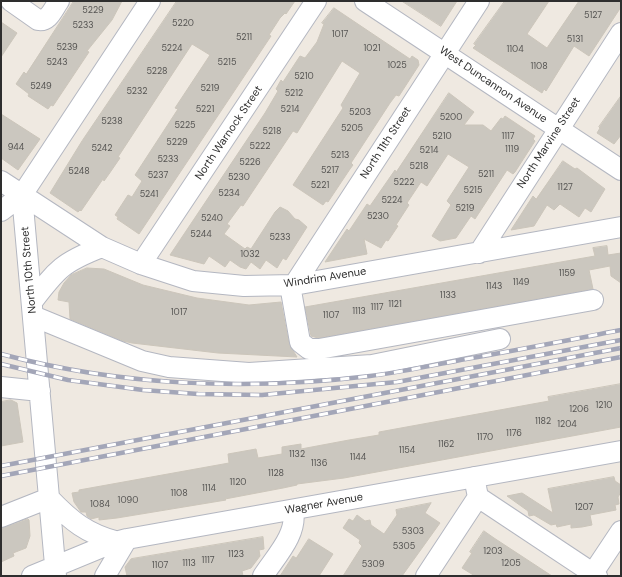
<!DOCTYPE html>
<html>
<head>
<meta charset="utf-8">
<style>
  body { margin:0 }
  #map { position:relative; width:622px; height:577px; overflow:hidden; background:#efe9e1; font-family:"DM Sans",sans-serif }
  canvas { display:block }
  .frame { position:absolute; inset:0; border:2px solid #2e2e2e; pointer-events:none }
</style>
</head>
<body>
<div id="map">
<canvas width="622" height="577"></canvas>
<div class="frame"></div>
</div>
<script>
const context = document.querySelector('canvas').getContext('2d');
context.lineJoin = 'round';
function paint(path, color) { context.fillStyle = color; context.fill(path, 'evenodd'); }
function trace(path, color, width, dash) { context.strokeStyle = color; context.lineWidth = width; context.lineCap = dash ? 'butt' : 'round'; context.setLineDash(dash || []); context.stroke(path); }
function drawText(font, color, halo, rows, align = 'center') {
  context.font = font + ' "DM Sans",sans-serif'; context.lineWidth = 3; context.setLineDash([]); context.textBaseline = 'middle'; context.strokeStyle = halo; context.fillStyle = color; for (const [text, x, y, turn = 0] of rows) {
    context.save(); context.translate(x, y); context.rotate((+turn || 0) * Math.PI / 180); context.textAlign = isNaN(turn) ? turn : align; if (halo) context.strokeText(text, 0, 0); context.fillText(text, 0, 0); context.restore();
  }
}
const building = new Path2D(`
  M 74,1 L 122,1 L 112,20 L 87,51 L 89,52 L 53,106 L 51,105 L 48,109 L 28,96 L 29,94 L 16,84 L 24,72 L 26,74 Z
  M 177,1 L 295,1 L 286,14 L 285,13 L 280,18 L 269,35 L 271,36 L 139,234 L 117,219 L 118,217 L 115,215 L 128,195 L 132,197 L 142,181 L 135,175 L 178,109 L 175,108 L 210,55 L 192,44 L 118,157 L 120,158 L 109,174 L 104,181 L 103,179 L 81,211 L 80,210 L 78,212 L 50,193 L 82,141 Z
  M 402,1 L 457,1 L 441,26 Z
  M 505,1 L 549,1 L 527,34 L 547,48 L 579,1 L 621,1 L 621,7 L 589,56 L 574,46 L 546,91 L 544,89 L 542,93 L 473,48 L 476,45 L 474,44 Z
  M 334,8 L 410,59 L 412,56 L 418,60 L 419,65 L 399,96 L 396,95 L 390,103 L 351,163 L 353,165 L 350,169 L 328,202 L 326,201 L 323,205 L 293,185 L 343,108 L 341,105 L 360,73 L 342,61 L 297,133 L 293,131 L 243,206 L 241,205 L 227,224 L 230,226 L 224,234 L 245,249 L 247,247 L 251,249 L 275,212 L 280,207 L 288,211 L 295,219 L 299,220 L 307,227 L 286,260 L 283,258 L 277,268 L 266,260 L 260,269 L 251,262 L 246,269 L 240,267 L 230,260 L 225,267 L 209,256 L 204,264 L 170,255 L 265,113 L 278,91 L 276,89 L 281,80 L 283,82 L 300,56 L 305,58 L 317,42 L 324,24 L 322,23 Z
  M 1,22 L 17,33 L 1,57 Z
  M 449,93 L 474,112 L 464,125 L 483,125 L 491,131 L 501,118 L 503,119 L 505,116 L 535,136 L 533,139 L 535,141 L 515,172 L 513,174 L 507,170 L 475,219 L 471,216 L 456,238 L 440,241 L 432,236 L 451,205 L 447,201 L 469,167 L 448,154 L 427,186 L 421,182 L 407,203 L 409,205 L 396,225 L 398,226 L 388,241 L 386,240 L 381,248 L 364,239 L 367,254 L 325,262 L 347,229 L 349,231 L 367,204 L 370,206 L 395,170 L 396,172 Z
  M 621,96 L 621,135 L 614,144 L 597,133 L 600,128 L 599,127 Z
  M 1,114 L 40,139 L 18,170 L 1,158 Z
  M 563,161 L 575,169 L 577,168 L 605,189 L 591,212 L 585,208 L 579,217 L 560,204 L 554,210 L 547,205 L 534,226 L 511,230 L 533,196 L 536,199 Z
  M 607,246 L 608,255 L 621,253 L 621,283 L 611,276 L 610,266 L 589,270 L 593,289 L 318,338 L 311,336 L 305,307 L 595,256 L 593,248 Z
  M 87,268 L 104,269 L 143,285 L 197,298 L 249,305 L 281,302 L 289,344 L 297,357 L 218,353 L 132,343 L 123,341 L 70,319 L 69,302 L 58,300 L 59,292 L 64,283 L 71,275 Z
  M 621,384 L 621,427 L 344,478 L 297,484 L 297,485 L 283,488 L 225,499 L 226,500 L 117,518 L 99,520 L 99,517 L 91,519 L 87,516 L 86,512 L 81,512 L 74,502 L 72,493 L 79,492 L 79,490 L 229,463 L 228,454 L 256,449 L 258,458 L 282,454 L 282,447 L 301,444 L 301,449 L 349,440 L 379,435 L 379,432 L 549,401 L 548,397 Z
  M 11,400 L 17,403 L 23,442 L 1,446 L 1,402 Z
  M 614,477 L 615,481 L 621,485 L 621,492 L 618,497 L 619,504 L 615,505 L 616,510 L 590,515 L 592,525 L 582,527 L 571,528 L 571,524 L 557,527 L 556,524 L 551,525 L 534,515 L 529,516 L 528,511 L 507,496 L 522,493 L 553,513 L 548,489 Z
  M 431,503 L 425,513 L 440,523 L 402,576 L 343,576 L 362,546 L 359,543 L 360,540 L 343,528 L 349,519 L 353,521 L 357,515 L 365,521 L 370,520 L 371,525 L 384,534 L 397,515 L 396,510 Z
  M 28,519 L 29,520 L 30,536 L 26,548 L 13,553 L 14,556 L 1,562 L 1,528 Z
  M 484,531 L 494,538 L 552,576 L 475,576 L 462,568 L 472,553 L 470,552 Z
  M 263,537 L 264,549 L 259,550 L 260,556 L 251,568 L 242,571 L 243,576 L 127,576 L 125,567 L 131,559 Z
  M 309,539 L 333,554 L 319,576 L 280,576 L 293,556 L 296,558 Z`);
paint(building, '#cbc7bf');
trace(building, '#cbc5ba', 1);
const minor = new Path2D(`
  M 11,1 L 38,20 C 49,22 53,9 59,1
  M 365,1 L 621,170
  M 1,181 L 102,247 L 141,264 L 193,281 L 244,286 L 294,285 L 621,227
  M 1,211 L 22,195
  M 479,253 L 621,33
  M 141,264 L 316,1
  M 290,285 L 300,342 L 309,349 L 319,349 L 593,300
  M 294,285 L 479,1
  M 32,302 C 57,269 63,262 102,247
  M 33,316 L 142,361 L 169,367 L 249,373 L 372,365 L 500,339
  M 1,387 L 40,391
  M 474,477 L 478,497 L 597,576
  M 49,498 C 71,521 87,534 118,542
  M 1,517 L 49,498
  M 32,576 L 112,543 L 127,539 L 621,451
  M 56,576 L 22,195 L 150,1
  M 105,576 L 127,539
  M 263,576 C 276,556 298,534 293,510
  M 426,576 L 478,497
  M 591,576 L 621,531`);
trace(minor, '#b4b7c1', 22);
trace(minor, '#fff', 20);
const rail = new Path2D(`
  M 1,354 C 120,386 248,391 370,376 C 402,372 434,365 466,359 C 518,350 569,340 621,330
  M 1,364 L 68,380 L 143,390 L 198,394 L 262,395 L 397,382 L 621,340
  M 1,466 L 621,348
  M 1,476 L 621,357`);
trace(rail, '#a3a6b8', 4.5);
trace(rail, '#fff', 3, [9]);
drawText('9px', '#555452', null, [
  ["5229",93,11],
  ["5127",593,16],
  ["5220",183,24],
  ["5233",83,26],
  ["1017",340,35],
  ["5211",244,38],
  ["5131",575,40],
  ["5239",67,48],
  ["5224",172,49],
  ["1021",372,49],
  ["1104",515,50],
  ["5243",57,63],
  ["5215",227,63],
  ["1025",397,66],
  ["1108",539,67],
  ["5228",157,72],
  ["5210",304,77],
  ["5249",41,87],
  ["5219",210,89],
  ["5232",137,92],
  ["5212",294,94],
  ["5221",205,110],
  ["5214",290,110],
  ["5203",360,113],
  ["5200",451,118],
  ["5238",112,122],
  ["5225",185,126],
  ["5205",352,129],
  ["5218",272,132],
  ["5210",442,137],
  ["1117",508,137],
  ["5229",177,143],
  ["5222",260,147],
  ["944",16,148],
  ["5242",102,149],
  ["1119",512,150],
  ["5214",429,151],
  ["5213",340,156],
  ["5233",168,160],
  ["5226",250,163],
  ["5218",419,167],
  ["5217",330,171],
  ["5248",79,172],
  ["5211",486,175],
  ["5237",158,176],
  ["5230",239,178],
  ["5222",404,183],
  ["5221",320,186],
  ["1127",565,188],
  ["5215",473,191],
  ["5234",229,194],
  ["5241",149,195],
  ["5224",392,201],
  ["5219",465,209],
  ["5230",378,217],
  ["5240",212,219],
  ["5244",201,235],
  ["5233",280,238],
  ["1032",250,255],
  ["1159",567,274],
  ["1149",521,283],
  ["1143",494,287],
  ["1133",448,296],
  ["1121",395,305],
  ["1117",377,308],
  ["1113",359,312],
  ["1017",179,313],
  ["1107",331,316],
  ["1210",604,406],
  ["1206",579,410],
  ["1182",543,422],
  ["1204",567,425],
  ["1176",514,434],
  ["1170",485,438],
  ["1162",446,445],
  ["1154",407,451],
  ["1132",297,455],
  ["1144",358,458],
  ["1136",319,464],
  ["1128",276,474],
  ["1120",238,483],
  ["1114",209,489],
  ["1108",179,494],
  ["1090",128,501],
  ["1084",100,505],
  ["1207",584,508],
  ["5303",413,532],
  ["5305",404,547],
  ["1203",493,552],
  ["1123",236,555],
  ["1117",208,561],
  ["1113",189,564],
  ["1205",511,564],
  ["5309",373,565],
  ["1107",160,566]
]);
drawText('11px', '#2e2e2e', '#fff', [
  ["West Duncannon Avenue",493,85,34],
  ["North Warnock Street",229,133,-56],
  ["North 11th Street",386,143,-57],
  ["North Marvine Street",549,143,-57],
  ["North 10th Street",29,270,-95],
  ["Windrim Avenue",325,278,-9],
  ["Wagner Avenue",324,504,-10]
]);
</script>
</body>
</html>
